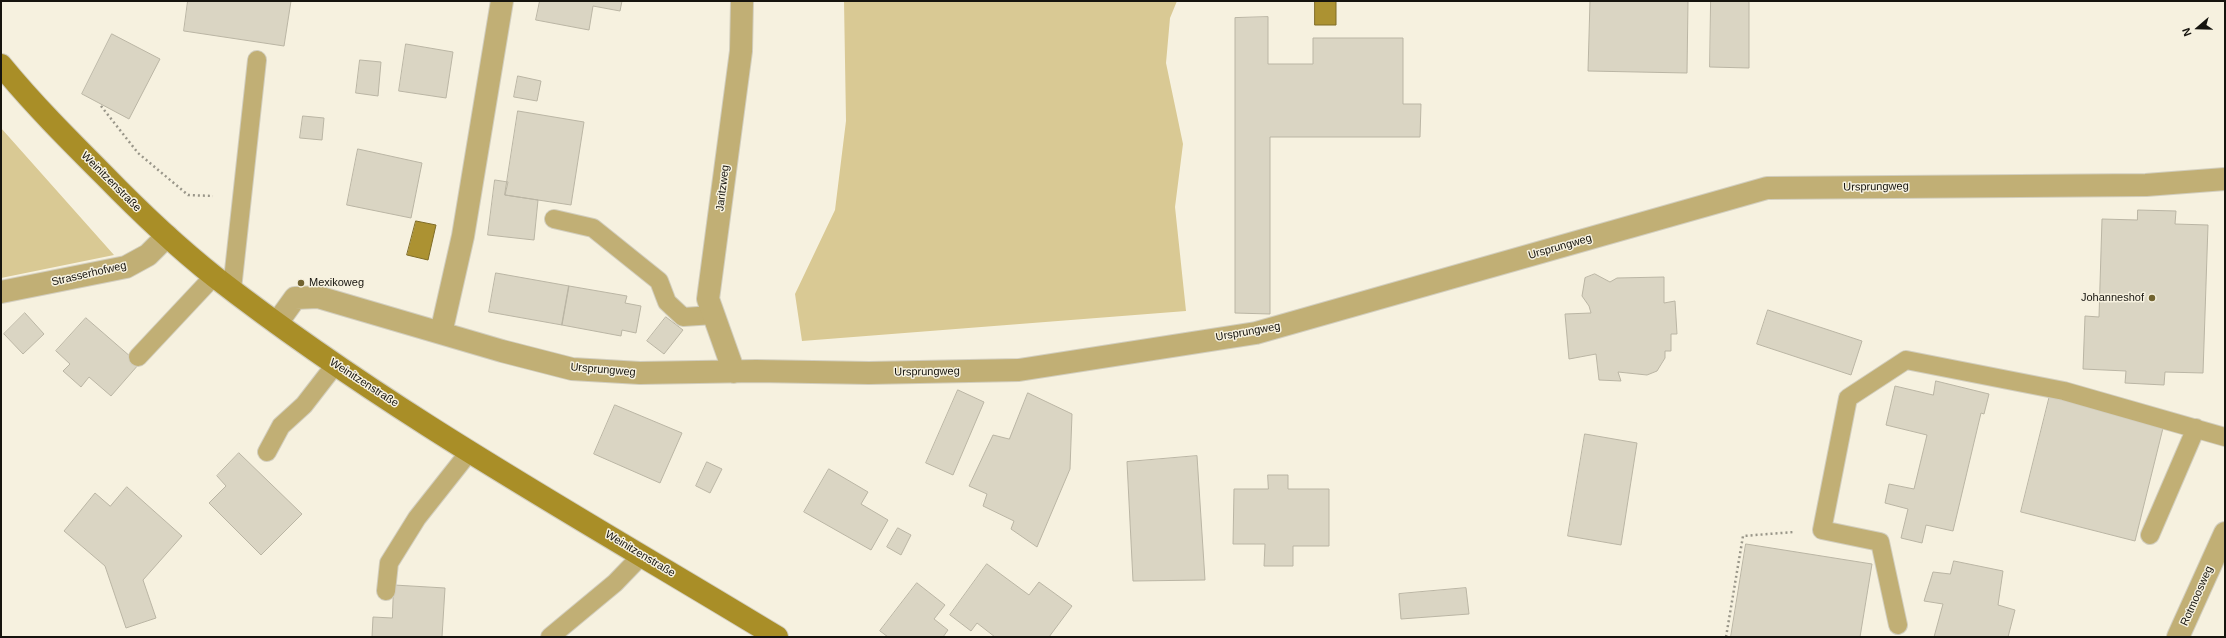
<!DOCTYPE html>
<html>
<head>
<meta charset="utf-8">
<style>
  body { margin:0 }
  #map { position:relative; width:2226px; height:638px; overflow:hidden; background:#f6f1df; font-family:Arial,sans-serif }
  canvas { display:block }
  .frame { position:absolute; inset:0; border:2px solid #16140e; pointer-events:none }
  .north { position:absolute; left:2178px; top:8px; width:40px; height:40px; -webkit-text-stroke:3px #f6f1df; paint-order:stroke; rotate:250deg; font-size:11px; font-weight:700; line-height:16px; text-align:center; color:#16140e }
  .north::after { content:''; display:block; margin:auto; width:14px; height:18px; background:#16140e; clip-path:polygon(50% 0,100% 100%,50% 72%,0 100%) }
</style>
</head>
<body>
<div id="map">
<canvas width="2226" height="638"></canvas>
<div class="frame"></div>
<div class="north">N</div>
</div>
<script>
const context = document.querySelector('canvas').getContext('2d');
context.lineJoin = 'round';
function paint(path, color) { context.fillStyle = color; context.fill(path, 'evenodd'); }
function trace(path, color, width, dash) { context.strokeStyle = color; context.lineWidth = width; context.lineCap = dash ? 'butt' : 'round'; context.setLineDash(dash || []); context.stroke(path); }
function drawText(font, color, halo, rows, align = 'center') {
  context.font = font + ' Arial,sans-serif'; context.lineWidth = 3; context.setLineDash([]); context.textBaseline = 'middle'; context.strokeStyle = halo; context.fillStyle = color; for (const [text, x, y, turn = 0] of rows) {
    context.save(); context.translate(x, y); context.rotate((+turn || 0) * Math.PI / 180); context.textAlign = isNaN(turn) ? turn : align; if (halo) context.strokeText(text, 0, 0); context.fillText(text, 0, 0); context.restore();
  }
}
paint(new Path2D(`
  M 844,1 L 1177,1 L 1170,18 L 1166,63 L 1183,144 L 1175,207 L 1186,311 L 802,341 L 795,294 L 835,210 L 846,121 Z
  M 1,128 L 114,255 L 1,278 Z`), '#d9c994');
const water = new Path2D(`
  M 1315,1 L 1336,1 L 1336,25 L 1315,25 Z
  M 416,221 L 436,225 L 428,260 L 407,255 Z`);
paint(water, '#ac9232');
trace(water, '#7f6c27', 1);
const building = new Path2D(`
  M 188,1 L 291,1 L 284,46 L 184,31 Z
  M 540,1 L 622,1 L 620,11 L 593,6 L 589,30 L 536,20 Z
  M 1586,1 L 1688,1 L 1687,73 L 1588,71 L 1590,1 Z
  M 1711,1 L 1749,1 L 1749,68 L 1710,67 Z
  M 1268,17 L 1268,64 L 1313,64 L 1313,38 L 1403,38 L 1403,104 L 1421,104 L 1420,137 L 1270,137 L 1270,314 L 1235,313 L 1235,18 Z
  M 112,34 L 160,59 L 129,119 L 82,94 Z
  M 406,44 L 453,52 L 446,98 L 399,91 Z
  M 360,60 L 381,62 L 378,96 L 356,93 Z
  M 518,76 L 541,81 L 537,101 L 514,97 Z
  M 518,111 L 584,122 L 571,205 L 505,195 Z
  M 303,116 L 324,118 L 322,140 L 300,138 Z
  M 358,149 L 422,163 L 411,218 L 347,205 Z
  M 495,180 L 508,182 L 505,195 L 538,200 L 534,240 L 488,235 Z
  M 2138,210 L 2176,211 L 2175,224 L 2208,225 L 2203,373 L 2165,372 L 2164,385 L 2125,383 L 2126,371 L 2083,369 L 2085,316 L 2099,317 L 2102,219 L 2137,220 Z
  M 496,273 L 569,286 L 562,325 L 489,312 Z
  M 1595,274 L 1610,282 L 1617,278 L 1664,277 L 1664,303 L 1675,301 L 1677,334 L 1671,334 L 1671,351 L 1665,351 L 1665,358 L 1657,371 L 1647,375 L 1618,372 L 1621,381 L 1599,380 L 1596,354 L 1569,359 L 1565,314 L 1591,313 L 1589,306 L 1582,296 L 1585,278 Z
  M 569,286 L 627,296 L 625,303 L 641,306 L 636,333 L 622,330 L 621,336 L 562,325 Z
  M 1768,310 L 1862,341 L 1851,375 L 1757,344 Z
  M 25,313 L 44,334 L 23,354 L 4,334 Z
  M 666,317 L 683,330 L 664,354 L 647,341 Z
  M 86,318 L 139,364 L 111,396 L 89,377 L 81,387 L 63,371 L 70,364 L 56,351 Z
  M 1936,381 L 1989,394 L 1984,414 L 1981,413 L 1953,531 L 1926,525 L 1922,543 L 1901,538 L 1908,509 L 1885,503 L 1889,484 L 1914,489 L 1927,435 L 1886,425 L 1895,386 L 1933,395 Z
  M 958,390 L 984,402 L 953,475 L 926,463 Z
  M 1028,393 L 1072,414 L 1070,469 L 1037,547 L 1011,529 L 1014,521 L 983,506 L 987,494 L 969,486 L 993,435 L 1009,439 Z
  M 2050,395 L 2164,424 L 2135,541 L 2021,512 Z
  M 615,405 L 682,433 L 660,483 L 594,454 Z
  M 1585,434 L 1637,443 L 1621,545 L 1568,536 Z
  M 239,453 L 302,514 L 261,555 L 209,503 L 226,486 L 217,476 Z
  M 1197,456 L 1205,580 L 1133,581 L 1127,462 Z
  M 707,462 L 722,469 L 710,493 L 696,486 Z
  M 829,469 L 868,492 L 861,504 L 888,520 L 871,550 L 804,512 Z
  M 1268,475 L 1288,475 L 1288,489 L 1329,489 L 1329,546 L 1293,546 L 1293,566 L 1264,566 L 1265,544 L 1233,544 L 1234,489 L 1268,489 Z
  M 127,487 L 182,536 L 143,580 L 156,618 L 126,628 L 105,566 L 64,531 L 95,493 L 110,506 Z
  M 898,528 L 911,535 L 901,555 L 887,547 Z
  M 1746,544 L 1872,564 L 1860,637 L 1731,637 Z
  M 1954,561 L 2003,571 L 1998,605 L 2015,610 L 2008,637 L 1934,637 L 1943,604 L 1924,601 L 1933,572 L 1950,574 Z
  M 987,564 L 1029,595 L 1039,582 L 1072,606 L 1049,637 L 995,637 L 977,623 L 971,631 L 950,615 Z
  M 917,583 L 945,605 L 934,619 L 948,630 L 943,637 L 888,637 L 880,631 Z
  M 394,585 L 445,588 L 442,637 L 372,637 L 373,617 L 392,618 Z
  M 1466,588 L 1469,614 L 1401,619 L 1399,594 Z`);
paint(building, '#dad5c3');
trace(building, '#bab5a4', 1);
const service = new Path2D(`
  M 554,219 L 593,228 L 659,281 L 667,302 L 683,317 L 714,315
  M 232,289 L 257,60
  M 138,357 L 214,276
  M 267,452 L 281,426 L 304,405 L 335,365
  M 2150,535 L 2196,428
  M 386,591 L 389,563 L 417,518 L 470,451
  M 1898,625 L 1880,542 L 1822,530 L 1848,398 L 1906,360 L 2064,391 L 2225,437
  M 550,637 L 615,583 L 642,555`);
const minor = new Path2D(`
  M 1,292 L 126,267 L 148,255 L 167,236
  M 277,323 L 295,298 L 318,297 L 502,351 L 572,369 L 640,373 L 756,371 L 869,373 L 1019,370 L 1256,333 L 1767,188 L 2146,185 L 2225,179
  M 441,333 L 463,236 L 502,1
  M 734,372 L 708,299 L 741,51 L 742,1
  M 2178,637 L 2225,533`);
const secondary = new Path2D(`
  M 1,65 C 33,104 68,139 104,175 C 139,211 176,246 215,277 C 391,414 588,522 777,637`);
trace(service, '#d2cebe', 20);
trace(minor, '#d2cebe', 24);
trace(secondary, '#d2cebe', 24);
trace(new Path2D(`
  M 101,106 L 138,153 L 188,195 L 213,196
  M 1726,637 L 1743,536 L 1794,532`), '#999689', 2.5, [2, 3]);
trace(service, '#c1af75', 18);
trace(minor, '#c1af75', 22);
trace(secondary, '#a98e27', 22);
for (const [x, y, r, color] of [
  [301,283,4,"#716330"],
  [2152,298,4,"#716330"]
]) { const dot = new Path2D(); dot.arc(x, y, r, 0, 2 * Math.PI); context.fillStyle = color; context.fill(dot); trace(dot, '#f6f1df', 1.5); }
drawText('11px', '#16140e', '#f6f1df', [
  ["Weinitzenstraße",111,182,45],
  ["Ursprungweg",1876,187,-1],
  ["Jaritzweg",723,188,-83],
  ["Ursprungweg",1560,247,-16],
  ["Strasserhofweg",89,274,-13],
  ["Ursprungweg",1248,332,-10],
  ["Ursprungweg",603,370,5],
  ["Ursprungweg",927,372,-1],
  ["Weinitzenstraße",364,383,33],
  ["Weinitzenstraße",640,554,31],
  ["Rotmoosweg",2197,596,-66]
]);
drawText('11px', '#16140e', '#f6f1df', [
  ["Mexikoweg",309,283],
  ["Johanneshof",2144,298,"right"]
], 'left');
</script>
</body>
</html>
